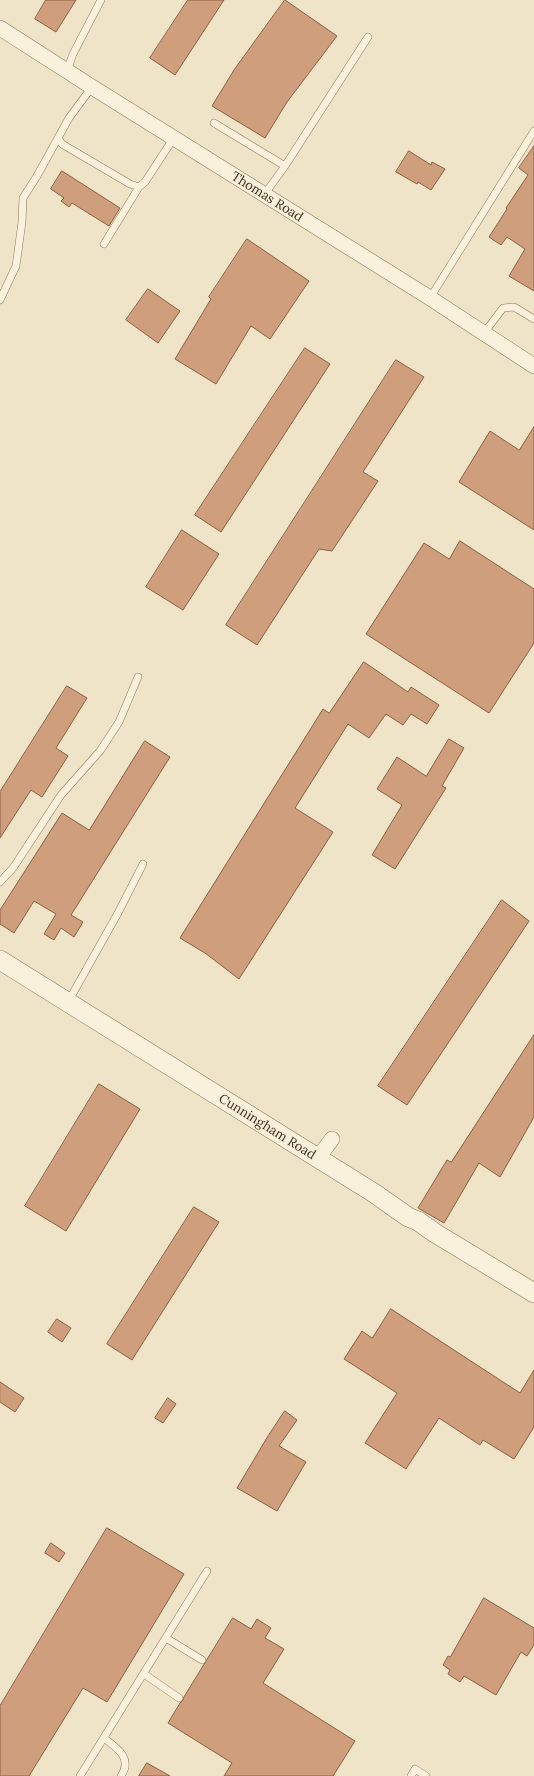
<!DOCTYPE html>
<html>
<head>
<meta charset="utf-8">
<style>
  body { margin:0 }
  canvas { display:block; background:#f0e4c8 }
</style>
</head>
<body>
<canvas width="534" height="1776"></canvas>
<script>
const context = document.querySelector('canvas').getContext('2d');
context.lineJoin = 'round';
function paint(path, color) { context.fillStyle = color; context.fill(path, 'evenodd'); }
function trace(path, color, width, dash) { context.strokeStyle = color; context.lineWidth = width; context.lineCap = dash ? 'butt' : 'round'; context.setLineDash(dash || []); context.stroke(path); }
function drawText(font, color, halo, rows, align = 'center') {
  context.font = font + ' Lora,serif'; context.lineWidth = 3; context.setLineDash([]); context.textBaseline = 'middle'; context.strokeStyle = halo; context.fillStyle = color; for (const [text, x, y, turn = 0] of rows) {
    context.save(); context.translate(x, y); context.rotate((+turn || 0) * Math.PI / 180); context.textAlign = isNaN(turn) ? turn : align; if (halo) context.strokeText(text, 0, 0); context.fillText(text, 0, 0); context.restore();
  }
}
const building = new Path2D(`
  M 46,0 L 76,0 L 56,32 L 35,19 Z
  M 188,0 L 224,0 L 175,75 L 150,58 Z
  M 285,0 L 337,36 L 287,102 L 265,138 L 212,106 L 234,70 Z
  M 534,146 L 534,291 L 509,276 L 525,249 L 507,237 L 501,245 L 489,237 L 507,209 L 506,208 L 528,175 L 519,168 Z
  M 409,151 L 431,165 L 432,162 L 445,169 L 431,190 L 418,182 L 417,184 L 396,172 Z
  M 62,171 L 120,208 L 109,226 L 72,203 L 69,207 L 61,201 L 64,198 L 51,189 Z
  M 247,239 L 309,281 L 270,339 L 251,326 L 216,384 L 175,359 L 211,299 L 209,297 Z
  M 148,289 L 180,311 L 158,343 L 126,320 Z
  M 305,348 L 330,364 L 221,532 L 195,515 Z
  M 396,360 L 424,377 L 363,472 L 378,481 L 332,551 L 319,549 L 257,645 L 226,625 Z
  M 534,427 L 534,530 L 459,482 L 490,431 L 519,450 Z
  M 182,530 L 219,554 L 183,610 L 146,587 Z
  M 460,541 L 534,589 L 534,643 L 489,713 L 366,634 L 424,543 L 449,559 Z
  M 364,662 L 408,692 L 411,687 L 439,705 L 427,724 L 411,714 L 403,725 L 386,714 L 369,738 L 348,724 L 295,808 L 333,832 L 239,979 L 205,953 L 180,938 L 323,709 L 329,713 Z
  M 67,686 L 87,698 L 56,748 L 68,756 L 42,797 L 31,790 L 0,838 L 0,792 Z
  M 449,739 L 464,748 L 442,786 L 446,788 L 395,869 L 372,855 L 402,805 L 377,789 L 397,757 L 426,776 Z
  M 145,741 L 170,757 L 71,915 L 83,922 L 74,937 L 61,928 L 54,940 L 44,934 L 56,914 L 34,901 L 14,933 L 0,924 L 0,910 L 62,813 L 89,830 Z
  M 502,900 L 529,921 L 407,1105 L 378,1086 Z
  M 534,1035 L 534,1117 L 500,1177 L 479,1163 L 444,1223 L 418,1208 L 447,1160 L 451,1162 Z
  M 99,1084 L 140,1109 L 66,1231 L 25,1206 Z
  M 194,1207 L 219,1222 L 132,1360 L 107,1344 Z
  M 391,1309 L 520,1393 L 534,1370 L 534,1427 L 514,1459 L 483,1440 L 480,1445 L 439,1418 L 406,1469 L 365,1443 L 397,1393 L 344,1359 L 362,1331 L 372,1338 Z
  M 57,1319 L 71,1328 L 62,1342 L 48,1332 Z
  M 0,1382 L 24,1398 L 15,1412 L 0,1402 Z
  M 168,1398 L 176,1404 L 163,1423 L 155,1418 Z
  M 285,1411 L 297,1420 L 279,1446 L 306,1462 L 277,1511 L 237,1488 L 268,1436 Z
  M 107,1528 L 184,1574 L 107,1702 L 83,1688 L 29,1776 L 0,1776 L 0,1706 Z
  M 51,1543 L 65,1553 L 59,1562 L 45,1553 Z
  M 484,1598 L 534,1628 L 534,1645 L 527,1656 L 521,1652 L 496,1695 L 464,1676 L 460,1682 L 448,1674 L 450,1670 L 443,1665 L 448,1656 L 450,1657 Z
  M 233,1618 L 251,1629 L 257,1619 L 271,1628 L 265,1638 L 284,1649 L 263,1683 L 355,1741 L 333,1776 L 224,1776 L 232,1763 L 168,1723 L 180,1703 L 183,1700 L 184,1697 Z
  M 147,1763 L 170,1776 L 139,1776 Z`);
paint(building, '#cf9f7d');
trace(building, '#8d5f41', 1);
const service = new Path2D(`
  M 67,71 L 73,54 L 101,0
  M 214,123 L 285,166
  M 58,138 L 62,144 L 130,184 L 139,187
  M 264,195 L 285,166 L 368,37
  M 104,244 L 139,187 L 145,182 L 173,139
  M 430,298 L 534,131
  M 0,300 L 16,266 L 22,222 L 23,198 L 37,176 L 69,118 L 92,87
  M 484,333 L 503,308 L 514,307 L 534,319
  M 0,882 L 13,868 L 61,795 L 100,751 L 119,722 L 138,677
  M 68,1002 L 118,913 L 143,864
  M 166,1638 L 202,1660
  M 144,1674 L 179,1698
  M 104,1738 C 117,1748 133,1758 121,1776
  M 80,1776 L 207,1571
  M 411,1776 L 415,1769 L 426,1776`);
const minor = new Path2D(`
  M 0,28 L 92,87 L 430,298 L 534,366
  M 318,1158 L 332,1139`);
const tertiary = new Path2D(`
  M 0,960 L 374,1193 L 408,1217 L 418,1221 L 435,1233 L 534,1293`);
trace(service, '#8d765c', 8);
trace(minor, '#8d765c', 16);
trace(tertiary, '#8d765c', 20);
trace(service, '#faf1dc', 7);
trace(minor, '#faf1dc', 15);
trace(tertiary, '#faf1dc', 19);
drawText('13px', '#3d2e20', '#f7eed8', [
  ["Thomas Road",267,197,32],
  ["Cunningham Road",267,1127,32]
]);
</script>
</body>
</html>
